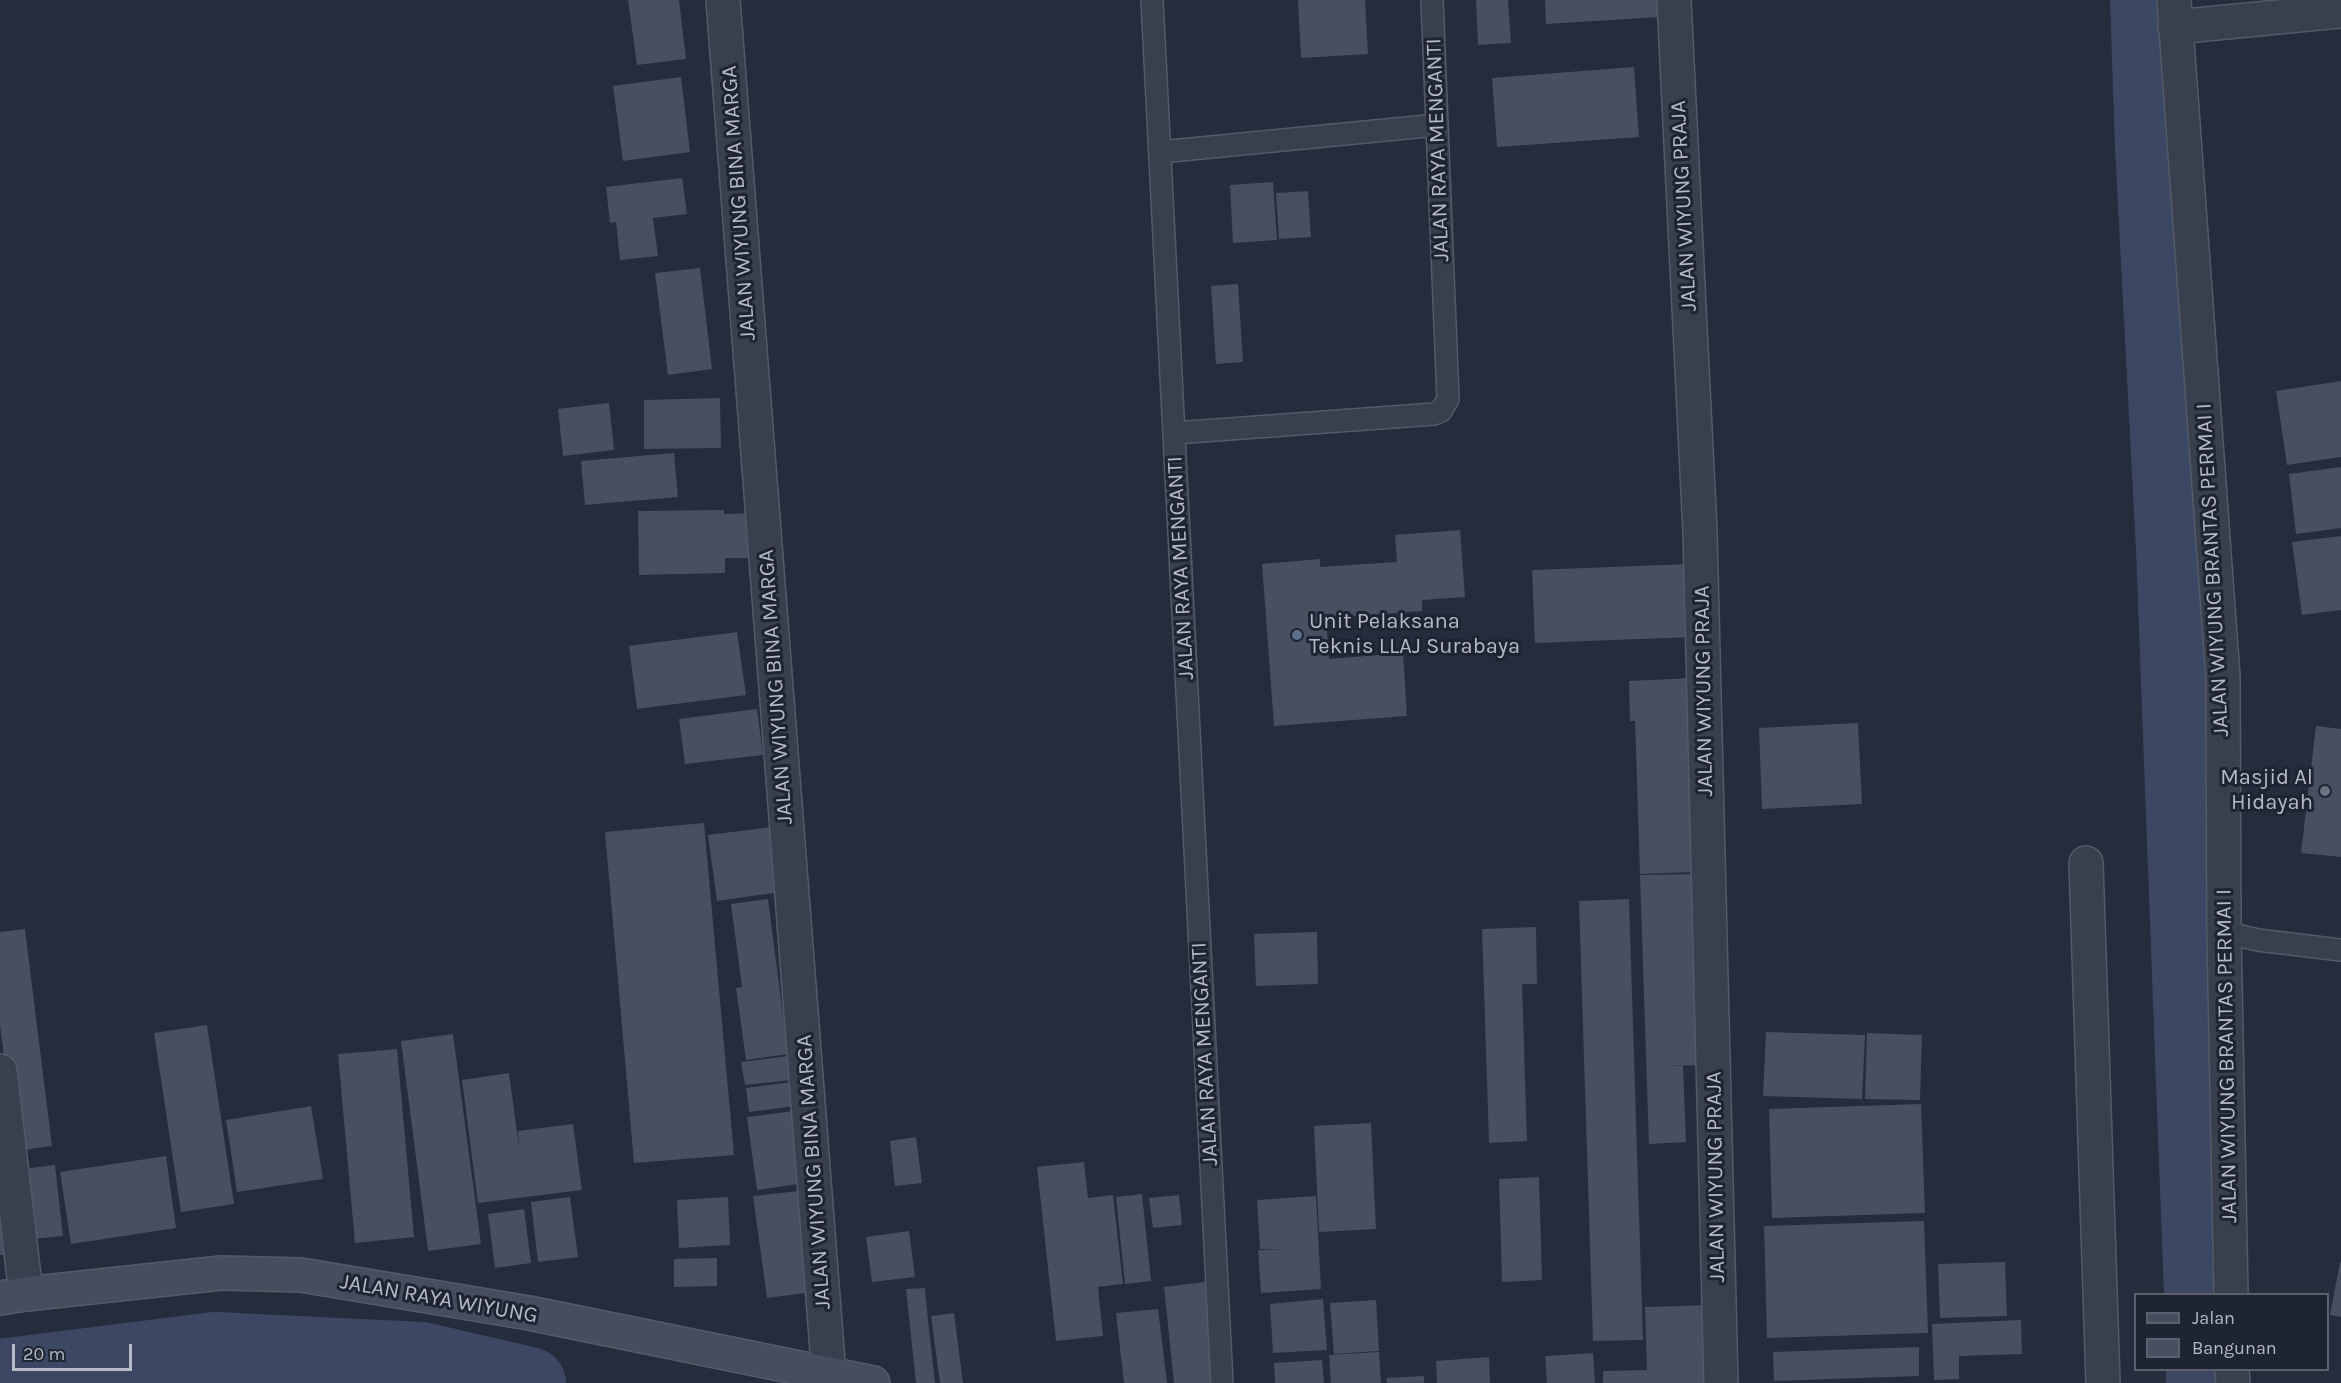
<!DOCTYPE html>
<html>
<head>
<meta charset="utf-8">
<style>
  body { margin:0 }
  #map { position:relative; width:2341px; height:1383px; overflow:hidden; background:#252c3b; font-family:Karla,sans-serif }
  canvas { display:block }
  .legend { position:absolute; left:2134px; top:1293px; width:195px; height:78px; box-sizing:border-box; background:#1e2430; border:2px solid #5a606c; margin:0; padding:8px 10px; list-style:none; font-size:18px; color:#b5bac7 }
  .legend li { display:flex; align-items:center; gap:12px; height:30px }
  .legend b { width:30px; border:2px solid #5a606c }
  .scale { position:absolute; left:12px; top:1344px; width:120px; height:27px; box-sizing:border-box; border:3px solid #b5bac7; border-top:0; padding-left:8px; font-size:18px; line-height:21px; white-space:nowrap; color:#b5bac7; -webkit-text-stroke:4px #1e2430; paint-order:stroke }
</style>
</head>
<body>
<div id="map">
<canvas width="2341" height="1383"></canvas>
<ul class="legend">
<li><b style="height:8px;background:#474d5e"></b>Jalan</li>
<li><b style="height:16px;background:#474f60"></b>Bangunan</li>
</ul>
<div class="scale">20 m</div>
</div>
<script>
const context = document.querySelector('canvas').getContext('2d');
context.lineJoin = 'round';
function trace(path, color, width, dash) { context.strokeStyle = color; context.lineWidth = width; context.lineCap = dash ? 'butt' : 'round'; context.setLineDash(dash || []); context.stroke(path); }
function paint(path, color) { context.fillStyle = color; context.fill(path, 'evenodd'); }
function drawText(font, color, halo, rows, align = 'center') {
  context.font = font + ' Karla,sans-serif'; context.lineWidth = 6; context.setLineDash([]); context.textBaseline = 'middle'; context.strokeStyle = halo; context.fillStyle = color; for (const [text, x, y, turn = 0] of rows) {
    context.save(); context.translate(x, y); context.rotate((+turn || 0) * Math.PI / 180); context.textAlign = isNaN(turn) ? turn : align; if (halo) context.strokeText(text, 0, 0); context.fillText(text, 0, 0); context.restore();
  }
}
trace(new Path2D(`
  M 2146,0 L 2151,147 L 2172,549 L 2200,1294
  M 2202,1370 L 2202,1383
  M 0,1375 L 215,1348 L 422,1358 L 530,1383`), '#3c4863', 72);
paint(new Path2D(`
  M 628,0 L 679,0 L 686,59 L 637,65 Z
  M 1298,0 L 1365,0 L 1368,54 L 1301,58 Z
  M 1476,0 L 1508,0 L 1511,43 L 1478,45 Z
  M 1545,0 L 1658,0 L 1659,17 L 1546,24 Z
  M 1634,67 L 1639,137 L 1497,147 L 1492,78 Z
  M 681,77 L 690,152 L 623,161 L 613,86 Z
  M 682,178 L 687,214 L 653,218 L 658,256 L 620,260 L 616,222 L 610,223 L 606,187 Z
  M 1273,182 L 1277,240 L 1233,243 L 1230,185 Z
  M 1308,191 L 1311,237 L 1279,239 L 1276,193 Z
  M 700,268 L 712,369 L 668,375 L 655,273 Z
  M 1238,284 L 1243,362 L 1216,364 L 1211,286 Z
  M 2341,381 L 2341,457 L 2287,465 L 2276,391 Z
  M 720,398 L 721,448 L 644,449 L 644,400 Z
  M 609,403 L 614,450 L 563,456 L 558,409 Z
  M 674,453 L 678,497 L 585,505 L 581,461 Z
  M 2341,467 L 2341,528 L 2296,534 L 2289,474 Z
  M 724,510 L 724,514 L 756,513 L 757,558 L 725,558 L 725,573 L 639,575 L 638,511 Z
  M 1460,530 L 1465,597 L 1422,600 L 1422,611 L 1326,618 L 1329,659 L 1403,653 L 1407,716 L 1274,726 L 1262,564 L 1320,559 L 1320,567 L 1397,562 L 1395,535 Z
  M 2341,536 L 2341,610 L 2302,615 L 2292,542 Z
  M 1690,564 L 1693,637 L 1535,643 L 1532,570 Z
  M 737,632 L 746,695 L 637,709 L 629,646 Z
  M 1692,678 L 1693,872 L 1640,874 L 1635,721 L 1630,721 L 1629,681 Z
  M 757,709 L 763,755 L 685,764 L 679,719 Z
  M 1858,723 L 1862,804 L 1762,809 L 1759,728 Z
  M 2316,726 L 2341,729 L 2341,857 L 2301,853 Z
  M 704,823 L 734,1155 L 634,1163 L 605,832 Z
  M 772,827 L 781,892 L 717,901 L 708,835 Z
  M 1697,874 L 1700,977 L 1692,977 L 1699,977 L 1702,1065 L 1664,1066 L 1683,1066 L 1686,1142 L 1649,1144 L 1640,875 Z
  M 768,899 L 788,1054 L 746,1060 L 736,988 L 742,987 L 731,904 Z
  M 1629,899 L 1643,1340 L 1593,1341 L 1579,901 Z
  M 1536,927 L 1537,984 L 1522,984 L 1527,1141 L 1489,1143 L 1482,929 Z
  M 25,929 L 52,1146 L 16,1151 L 0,1025 L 0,932 Z
  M 1317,932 L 1318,984 L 1256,986 L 1254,934 Z
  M 207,1025 L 234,1204 L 181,1212 L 154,1033 Z
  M 1766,1032 L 1865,1035 L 1862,1099 L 1763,1096 Z
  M 1867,1033 L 1922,1035 L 1920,1100 L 1865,1099 Z
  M 453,1034 L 481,1244 L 428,1251 L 401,1041 Z
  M 397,1049 L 414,1237 L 355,1243 L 338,1054 Z
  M 797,1055 L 800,1079 L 745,1085 L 741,1062 Z
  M 509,1073 L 519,1147 L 518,1131 L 573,1124 L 582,1190 L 478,1203 L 462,1080 Z
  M 799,1081 L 802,1105 L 749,1112 L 746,1088 Z
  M 1921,1104 L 1925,1213 L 1772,1218 L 1769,1109 Z
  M 311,1106 L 323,1179 L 237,1192 L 226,1120 Z
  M 802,1110 L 811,1182 L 757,1190 L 747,1117 Z
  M 1371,1123 L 1376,1229 L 1319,1232 L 1314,1126 Z
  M 916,1137 L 922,1183 L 895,1186 L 890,1141 Z
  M 166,1156 L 176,1228 L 71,1244 L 60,1172 Z
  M 1084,1162 L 1088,1198 L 1113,1195 L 1123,1284 L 1098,1287 L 1103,1336 L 1056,1341 L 1037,1167 Z
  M 55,1165 L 63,1236 L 23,1240 L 16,1170 Z
  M 1539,1177 L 1542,1280 L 1502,1282 L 1499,1179 Z
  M 800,1191 L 813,1292 L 767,1298 L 753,1196 Z
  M 1142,1194 L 1151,1281 L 1125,1284 L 1116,1197 Z
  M 1179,1195 L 1182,1225 L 1153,1228 L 1149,1198 Z
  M 1316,1196 L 1321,1289 L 1261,1293 L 1258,1250 L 1284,1249 L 1260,1249 L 1257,1200 Z
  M 570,1197 L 578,1257 L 538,1262 L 531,1202 Z
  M 728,1197 L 730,1245 L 679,1248 L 677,1200 Z
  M 524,1209 L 531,1263 L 495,1268 L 488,1214 Z
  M 0,1215 L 6,1255 L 0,1255 Z
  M 1924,1221 L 1928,1333 L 1767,1338 L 1764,1226 Z
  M 909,1231 L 915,1277 L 872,1282 L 866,1237 Z
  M 717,1258 L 717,1286 L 674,1287 L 674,1259 Z
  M 2005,1262 L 2007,1316 L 1940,1318 L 1938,1264 Z
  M 2340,1262 L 2341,1262 L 2341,1317 L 2330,1315 Z
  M 1205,1282 L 1217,1383 L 1174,1383 L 1164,1287 Z
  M 925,1288 L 928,1320 L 935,1383 L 916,1383 L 906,1289 Z
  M 1323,1299 L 1327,1350 L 1273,1353 L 1270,1304 Z
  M 1376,1300 L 1379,1351 L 1334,1354 L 1330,1303 Z
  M 1712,1305 L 1713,1383 L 1603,1383 L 1603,1371 L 1647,1370 L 1645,1307 Z
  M 1158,1309 L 1167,1383 L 1124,1383 L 1116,1313 Z
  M 954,1313 L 963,1383 L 940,1383 L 931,1316 Z
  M 2021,1320 L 2022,1354 L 1959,1356 L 1959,1379 L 1934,1380 L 1932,1324 Z
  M 1919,1347 L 1919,1376 L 1774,1381 L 1773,1352 Z
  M 1379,1352 L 1381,1383 L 1331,1383 L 1329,1355 Z
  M 1593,1353 L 1595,1383 L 1547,1383 L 1545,1356 Z
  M 1489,1357 L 1490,1383 L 1437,1383 L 1436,1361 Z
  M 1322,1360 L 1324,1383 L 1275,1383 L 1274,1363 Z
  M 1424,1376 L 1424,1383 L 1387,1383 L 1386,1378 Z`), '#474f60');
const lane = new Path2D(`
  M 1152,0 L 1222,1383
  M 1160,152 L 1437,125
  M 1175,433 L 1434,414 L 1441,411 L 1448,399 L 1432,0
  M 2224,932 L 2258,940 L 2341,950`);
const street = new Path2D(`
  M 723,0 L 829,1375
  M 1674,0 L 1700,532 L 1721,1383
  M 2174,0 L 2223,677 L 2224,932 L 2231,1294
  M 2175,27 L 2341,11
  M 2086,863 L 2103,1383
  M 0,1071 L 26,1294
  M 2232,1370 L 2233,1383`);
const secondary = new Path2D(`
  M 0,1298 L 26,1294 L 221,1273 L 301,1275 L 529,1313 L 873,1383`);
trace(lane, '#545a66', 24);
trace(street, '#545a66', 36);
trace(secondary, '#545a66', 36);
trace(lane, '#393f4c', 21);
trace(street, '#393f4c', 33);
trace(secondary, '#474d5e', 33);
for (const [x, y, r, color] of [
  [1297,635,6,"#5c6f8a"],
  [2325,791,6,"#6b7280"]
]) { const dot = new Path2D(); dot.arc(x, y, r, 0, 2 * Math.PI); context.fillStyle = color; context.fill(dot); trace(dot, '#1e2430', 2); }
drawText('22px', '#b5bac7', '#1e2430', [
  ["JALAN RAYA MENGANTI",1438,150,-92],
  ["JALAN WIYUNG BINA MARGA",739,203,-94],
  ["JALAN WIYUNG PRAJA",1684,206,-93],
  ["JALAN RAYA MENGANTI",1181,568,-93],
  ["JALAN WIYUNG BRANTAS PERMAI I",2213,570,-93],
  ["JALAN WIYUNG BINA MARGA",776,687,-94],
  ["JALAN WIYUNG PRAJA",1704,691,-91],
  ["JALAN RAYA MENGANTI",1205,1054,-93],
  ["JALAN WIYUNG BRANTAS PERMAI I",2227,1056,-91],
  ["JALAN WIYUNG BINA MARGA",814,1172,-94],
  ["JALAN WIYUNG PRAJA",1716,1177,-91],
  ["JALAN RAYA WIYUNG",439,1299,10]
]);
drawText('22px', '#b5bac7', '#1e2430', [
  ["Unit Pelaksana",1309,622],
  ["Teknis LLAJ Surabaya",1309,647],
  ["Masjid Al",2313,778,"right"],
  ["Hidayah",2313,803,"right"]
], 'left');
</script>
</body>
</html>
